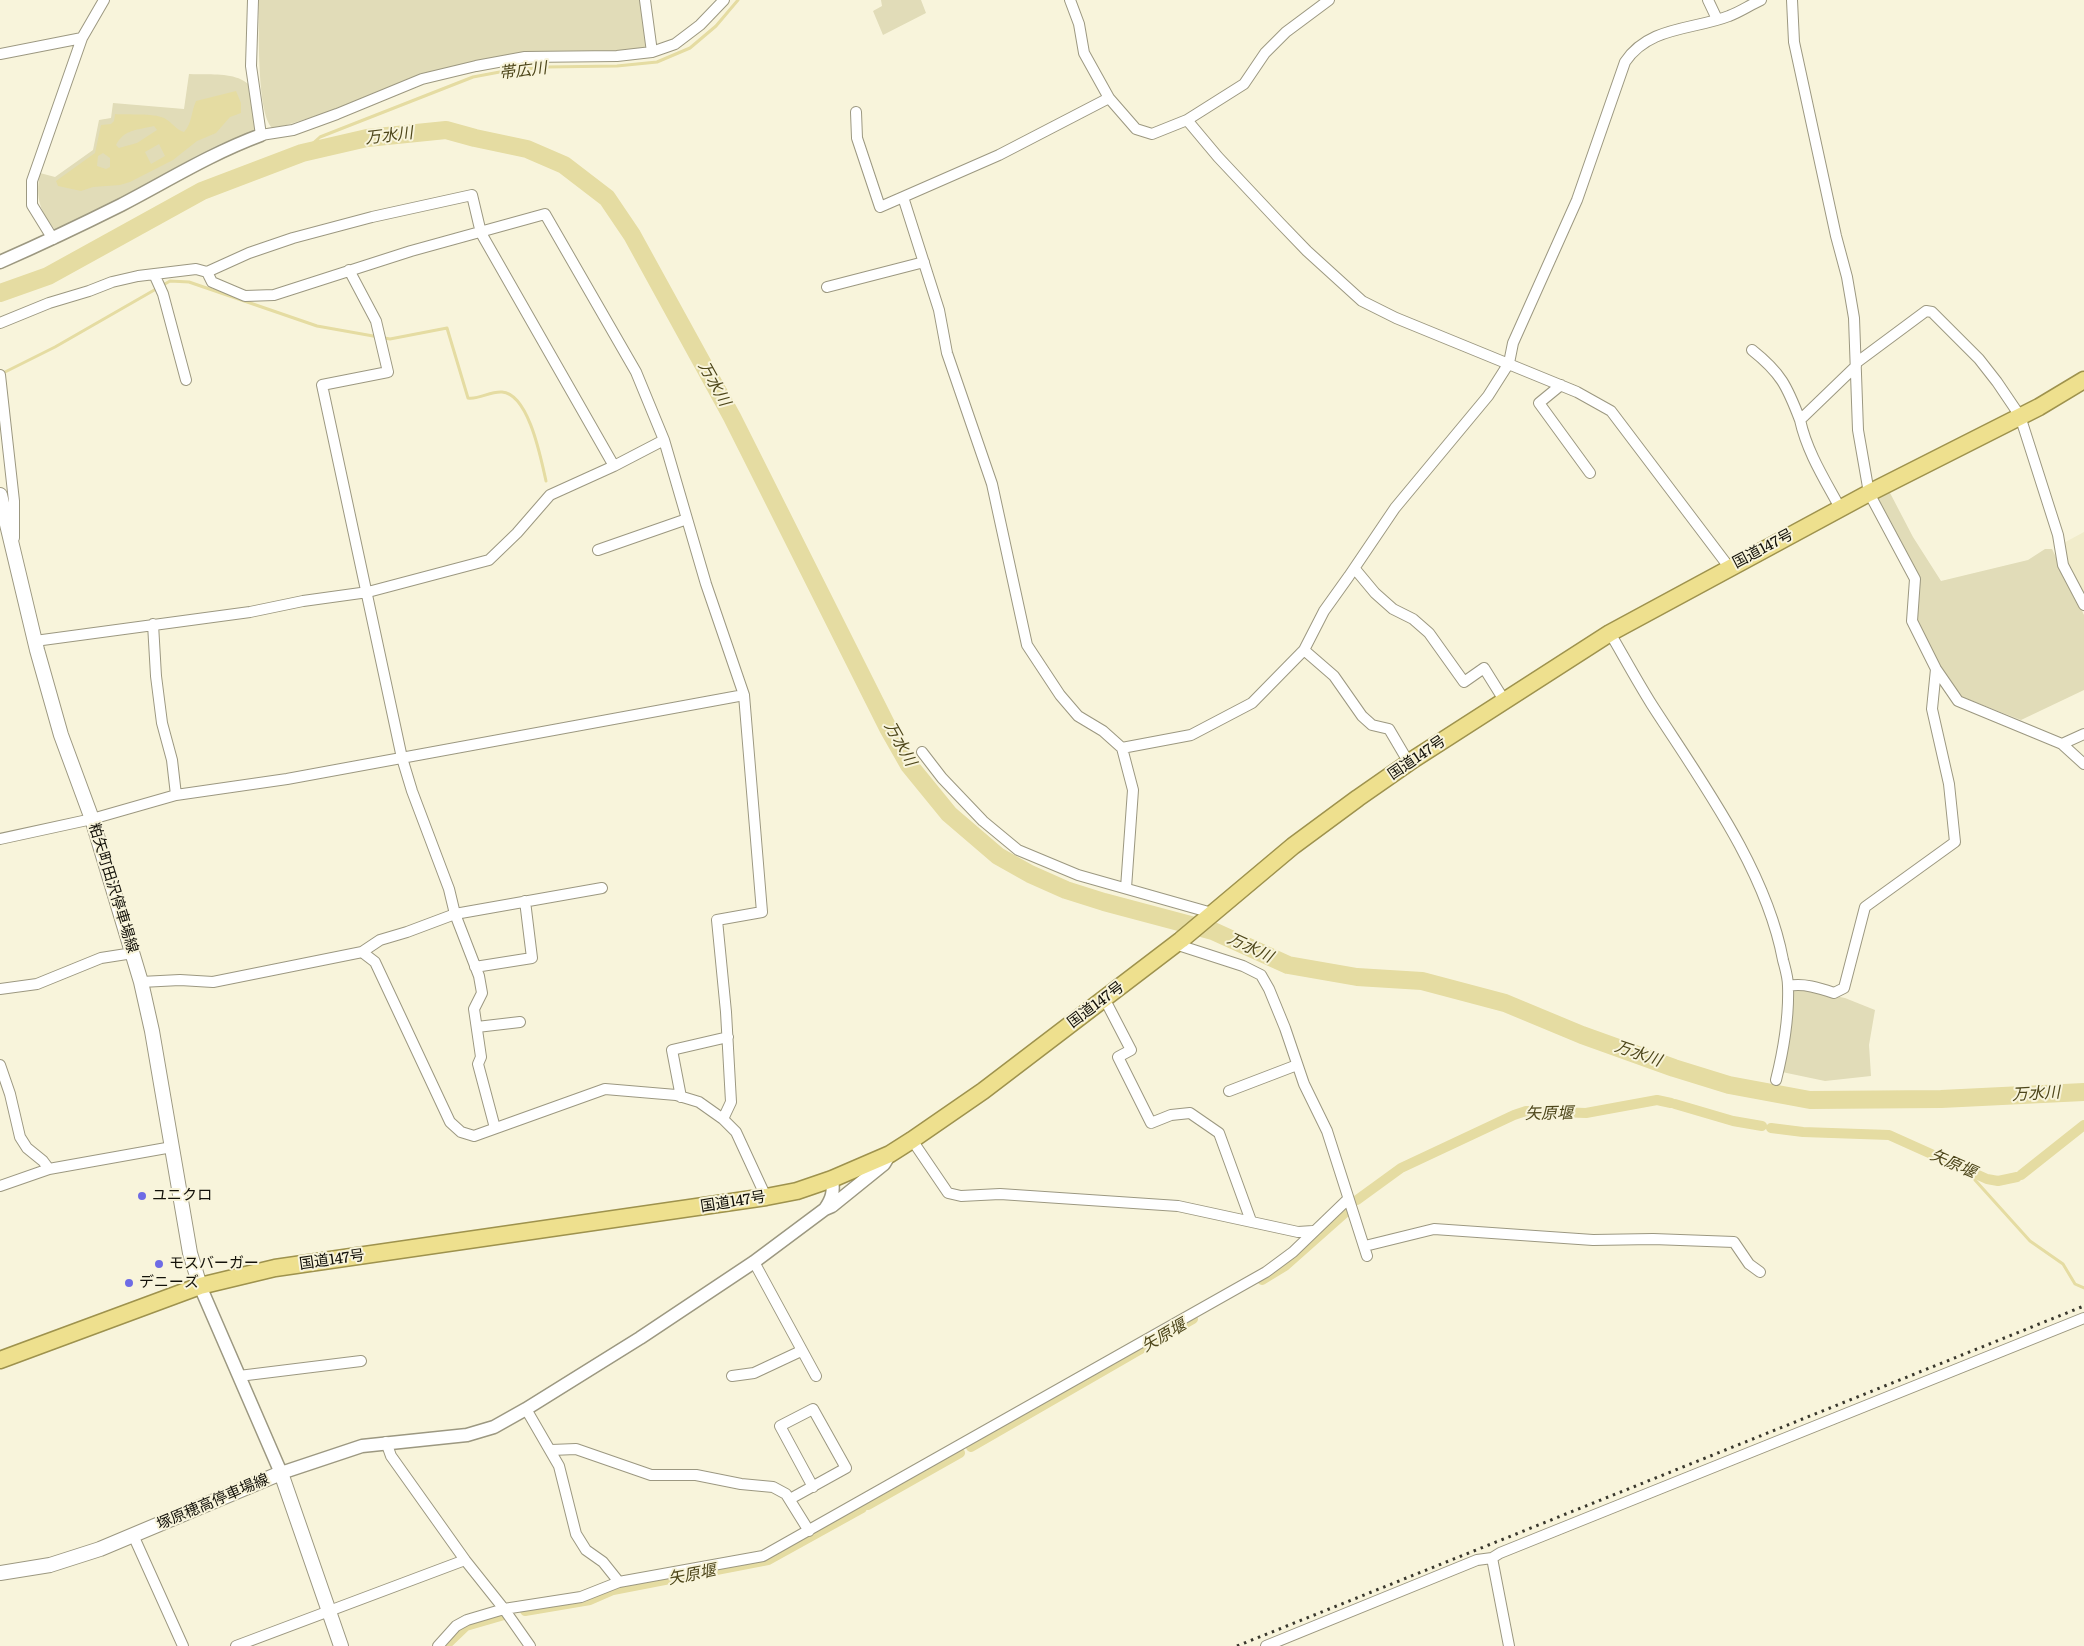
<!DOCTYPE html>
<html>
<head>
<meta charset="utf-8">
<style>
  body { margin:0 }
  canvas { display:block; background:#f8f4db }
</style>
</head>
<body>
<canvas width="2084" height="1646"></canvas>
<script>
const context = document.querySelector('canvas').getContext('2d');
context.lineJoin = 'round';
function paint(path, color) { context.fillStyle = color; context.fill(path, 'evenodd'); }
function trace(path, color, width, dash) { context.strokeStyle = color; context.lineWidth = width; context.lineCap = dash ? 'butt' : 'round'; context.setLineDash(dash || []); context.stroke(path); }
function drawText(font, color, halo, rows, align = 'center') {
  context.font = font + ' Literata,"Noto Sans JP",serif'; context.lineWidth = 4; context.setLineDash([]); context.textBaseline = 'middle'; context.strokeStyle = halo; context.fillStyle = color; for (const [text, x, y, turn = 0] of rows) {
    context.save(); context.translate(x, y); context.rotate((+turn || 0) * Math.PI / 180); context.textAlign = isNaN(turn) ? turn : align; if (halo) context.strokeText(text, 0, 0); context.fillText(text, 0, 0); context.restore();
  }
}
paint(new Path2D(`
  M 2084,532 L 2084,597 L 2058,546 Z`), '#f1eccb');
paint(new Path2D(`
  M 259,0 L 641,0 L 647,45 L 642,49 L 623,51 L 525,54 L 417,76 L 328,112 L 274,129 C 256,120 259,22 259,0 Z
  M 881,0 L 921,0 L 926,13 L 883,35 L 873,11 L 882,6 Z
  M 189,74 C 208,75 237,71 250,86 L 255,127 L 252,133 L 220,144 L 196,156 L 112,203 L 56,231 C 40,211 35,199 40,173 L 55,177 L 93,150 L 99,120 L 111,118 L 113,103 L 184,109 Z
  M 1889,491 L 1913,537 L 1941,581 L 2028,560 L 2045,549 L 2052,549 L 2084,615 L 2084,690 L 2021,720 L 1960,696 L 1939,667 L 1916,619 L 1918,575 L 1877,498 Z
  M 1794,988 L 1845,998 L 1875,1010 L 1869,1045 L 1871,1076 L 1825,1081 L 1782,1072 Z`), '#e1dcb8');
paint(new Path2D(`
  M 236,91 L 241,103 L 241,113 L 230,117 L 216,133 L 197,141 L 173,160 L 130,182 L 120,185 L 93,187 L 81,191 L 58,186 L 56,181 L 95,153 L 101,125 L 111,124 L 114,121 L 115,114 C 128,115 153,113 164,118 C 172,122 176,130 184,132 C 192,124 191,112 196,101 ZM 154,126 L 157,130 L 137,143 L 119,148 L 116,145 C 124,129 138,130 154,126 ZM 159,144 L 165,156 L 151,164 L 145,152 ZM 103,153 L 110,158 L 110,167 L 106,169 L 97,166 L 98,156 Z`), '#e5dca2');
trace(new Path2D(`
  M 302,153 L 320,137 L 473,77 L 505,71 L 546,67 L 617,66 L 657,62 L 690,48 L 716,26 L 738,0
  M 1,374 L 55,347 L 170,281 L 189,282 L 317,326 L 390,339 L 447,328 L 468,398 C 479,400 490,391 502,392 C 529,394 541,459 546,481
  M 1972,1172 L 1975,1180 L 2030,1241 L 2063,1264 L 2075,1284 L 2084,1288`), '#e5dca2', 3);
trace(new Path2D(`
  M 1675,1104 L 1733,1121 L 1762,1126
  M 1771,1128 L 1803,1132 L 1889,1135 L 1987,1179 L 1998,1181 L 2017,1177
  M 2021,1175 L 2084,1125
  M 1357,1200 L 1401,1168 L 1514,1115 L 1526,1111 L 1586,1113 L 1657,1100 L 1671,1103
  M 1262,1280 L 1285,1266 L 1347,1211
  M 971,1447 L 1193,1319
  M 868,1505 L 960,1453
  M 525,1611 L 590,1600 L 613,1590 L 768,1560 L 862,1508
  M 445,1646 L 466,1626 L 504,1615`), '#e5dca2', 10);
trace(new Path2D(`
  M 0,293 L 48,276 L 202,191 L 302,153 L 367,138 L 446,130 L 475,138 L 527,149 L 564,165 L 607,198 L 632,235 L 732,417 L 888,728 L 909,765 L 949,814 L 998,856 L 1030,874 L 1066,890 L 1104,902 L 1213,931 L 1288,965 L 1357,977 L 1422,981 L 1505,1003 L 1582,1035 L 1674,1068 L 1729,1085 L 1810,1100 L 1941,1099 L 2084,1092`), '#e5dca2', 18);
const minor = new Path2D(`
  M 253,0 L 251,66 L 261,135 L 293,130 L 337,114 L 422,79 L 476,66 L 525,57 L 617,56 L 652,52 L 675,44 L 700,25 L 724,0
  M 645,0 L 652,52
  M 1070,0 L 1079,24 L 1084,53 L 1109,98 L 1136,129 L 1152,134 L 1187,120 L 1244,84 L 1265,53 L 1286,32 L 1329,0
  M 1708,0 L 1717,19
  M 1792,0 L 1794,42 L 1836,236 L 1847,277 L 1854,318 L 1858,430 L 1869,493 L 1915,579 L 1912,621 L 1936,669 L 1958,701 L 2062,744 L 2084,764
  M 0,54 L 82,38
  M 1109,98 L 999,155 L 903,197 L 939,310 L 947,353 L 992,484 L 1027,645 L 1060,695 L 1078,716 L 1103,731 L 1122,748 L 1133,790 L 1126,888
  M 856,112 L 857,138 L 880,207 L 903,197
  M 1187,120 L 1218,157 L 1280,223 L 1307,251 L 1362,301 L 1396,318 L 1577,392 L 1611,411 L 1729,567
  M 53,239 L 32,205 L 32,181 L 82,38 L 104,0
  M 349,270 L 376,321 L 388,372 L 322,385 L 402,758 L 412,791 L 449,889 L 455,914 L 479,976 L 482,993 L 474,1009 L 481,1057 L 478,1064 L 495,1128
  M 207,272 L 212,282 L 245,296 L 274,295 L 411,251 L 545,214 L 636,372 L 664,440 L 706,584 L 744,695 L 762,912 L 717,920 L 726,1012 L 731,1102 L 723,1119
  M 154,274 L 163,294 L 186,380
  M 827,287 L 924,262
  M 0,323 L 49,303 L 89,291 L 112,282 L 138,276 L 196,269 L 207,272 L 249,253 L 293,238 L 372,217 L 472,195 L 481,233 L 614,466
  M 1752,350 C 1781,373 1787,386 1800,420 L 1856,366
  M 1856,363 L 1926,311 L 1932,312 L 1979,359 L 1997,382 L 2020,416 L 2058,535 L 2063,565 L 2084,605
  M 0,375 L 14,501 L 14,538
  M 1561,385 L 1539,403 L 1590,473
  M 1800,420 C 1807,452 1825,480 1840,508
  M 598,550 L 687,519
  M 1355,569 L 1375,593 L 1393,609 L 1413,619 L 1429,633 L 1464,682 L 1484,668 L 1504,700
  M 153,624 L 156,676 L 162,723 L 172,760 L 176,795
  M 1610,633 C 1624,657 1637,681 1652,705 C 1701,781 1766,869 1783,960 C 1785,968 1788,977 1788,986 C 1789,1015 1783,1052 1776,1080
  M 35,641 L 250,612 L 303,601 L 368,592 L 489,560 L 517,533 L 550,495 L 614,466 L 664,440
  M 1304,650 L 1334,676 L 1362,716 L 1372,725 L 1389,729 L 1409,763
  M 2062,744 L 2084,734
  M 1122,748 L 1191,735 L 1252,703 L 1304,650 L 1324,611 L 1349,576 L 1395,508 L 1488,396 L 1509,363 L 1513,343 L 1577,200 L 1625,62 C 1649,26 1693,30 1729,16 C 1740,12 1750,5 1761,0
  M 922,752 L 942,778 L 983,821 L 1018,850 L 1078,875 L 1212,913
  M 0,839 L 92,819 L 176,795 L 287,779 L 744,695
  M 1175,944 L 1243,966 L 1261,975 L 1269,989 L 1285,1028 L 1304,1084 L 1327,1131 L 1367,1256
  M 362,952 L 375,962 L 450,1122 L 461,1132 L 474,1136 L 605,1089 L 676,1095 L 699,1102 L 723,1119 L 736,1132 L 766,1197
  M 475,967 L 532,958 L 525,901
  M 141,982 L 180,980 L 213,982 L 362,952 L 380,940 L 407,932 L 455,914 L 602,888
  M 1788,986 C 1804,983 1819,988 1834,993 L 1844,988 L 1865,907 L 1955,842 L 1949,784 L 1932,709 L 1936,669
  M 0,989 L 37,984 L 101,958 L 133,953
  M 1104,998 L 1131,1050 L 1118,1057 L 1151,1123 L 1171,1115 L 1190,1113 L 1219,1133 L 1251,1221
  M 477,1027 L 520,1022
  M 0,1065 L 10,1094 L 20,1137 L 27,1148 L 43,1161 L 49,1169
  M 1229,1091 L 1297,1065
  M 681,1097 L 672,1050 L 728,1037
  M 912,1140 L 948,1193 L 961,1196 L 1000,1194 L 1178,1206 L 1298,1232 L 1313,1231
  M 0,1186 L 49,1169 L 172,1147
  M 1365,1246 L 1434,1229 L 1593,1240 L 1653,1239 L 1734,1242 L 1749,1264 L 1760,1272
  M 754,1262 L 816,1376
  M 239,1376 L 361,1361
  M 732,1376 L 754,1373 L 801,1351
  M 526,1409 L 559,1466 L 576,1534 L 586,1550 L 603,1562 L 619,1582
  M 386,1442 L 391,1456 L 465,1560 L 504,1609 L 530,1646
  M 551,1450 L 576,1449 L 651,1475 L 696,1475 L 741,1484 L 773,1487 L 786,1494 L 809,1531
  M 790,1499 L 846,1468 L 813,1409 L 780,1426 L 813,1487
  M 133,1535 L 183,1646
  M 1492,1558 L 1509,1646
  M 236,1646 L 465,1560
  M 438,1646 L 456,1626 L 467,1620 L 504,1609 L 581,1597 L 619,1582 L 763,1556 L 1266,1272 L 1293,1252 L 1348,1199
  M 1266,1646 L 1477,1560 L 1492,1558 L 1500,1553 L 2084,1318`);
const tertiary = new Path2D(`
  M 0,262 C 41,244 81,225 121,205 C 169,180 210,154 261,135
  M 825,1209 C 832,1199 834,1192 832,1179
  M 200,1286 L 281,1473 L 362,1446 L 467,1435 L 494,1427 L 526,1409 L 640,1338 L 754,1262 L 825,1209 L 832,1206 L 884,1164 L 890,1154`);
const secondary = new Path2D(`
  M 0,495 L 37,650 L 61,735 L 92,819 L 141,982 L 152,1031 L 190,1253 L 200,1286
  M 0,1573 L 50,1565 L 100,1549 L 281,1473 L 341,1646`);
const trunk = new Path2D(`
  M 0,1360 L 200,1286 L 275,1268 L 766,1197 L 797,1191 L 832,1179 L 890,1154 L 912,1140 L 983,1091 L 1181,940 L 1293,846 L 1358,798 L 1414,759 L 1610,633 L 1869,493 L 2039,407 L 2084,380`);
trace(minor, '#9c9881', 12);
trace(tertiary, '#9c9881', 15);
trace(secondary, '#9c9881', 16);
trace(trunk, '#9e924d', 19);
trace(minor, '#fff', 10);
trace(tertiary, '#fff', 12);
trace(secondary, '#fff', 14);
trace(trunk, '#eee08e', 16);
trace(new Path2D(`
  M 1237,1646 L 2084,1306`), '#39372c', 3, [2.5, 5]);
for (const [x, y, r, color] of [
  [142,1196,5,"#6e6be5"],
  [159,1264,5,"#6e6be5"],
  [129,1283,5,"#6e6be5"]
]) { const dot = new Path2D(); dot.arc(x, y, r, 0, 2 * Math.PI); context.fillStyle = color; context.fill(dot); trace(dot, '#f8f4db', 2); }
drawText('15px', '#131109', '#f8f4db', [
  ["国道147号",1763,549,-28],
  ["国道147号",1417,758,-34],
  ["粕矢町田沢停車場線",113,888,73],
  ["国道147号",1096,1005,-37],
  ["国道147号",733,1202,-9],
  ["国道147号",332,1260,-8],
  ["塚原穂高停車場線",213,1502,-23]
]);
drawText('15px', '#131109', '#f8f4db', [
  ["ユニクロ",152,1196],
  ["モスバーガー",169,1264],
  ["デニーズ",139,1283]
], 'left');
drawText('italic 16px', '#4d461a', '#f8f4db', [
  ["帯広川",523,71,-7],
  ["万水川",389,136,-7],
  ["万水川",714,384,61],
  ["万水川",900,744,61],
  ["万水川",1250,948,25],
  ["万水川",1638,1054,19],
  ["万水川",2036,1094,-3],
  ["矢原堰",1549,1114,-1],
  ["矢原堰",1953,1164,24],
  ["矢原堰",1164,1336,-30],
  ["矢原堰",692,1575,-11]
]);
</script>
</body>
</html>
